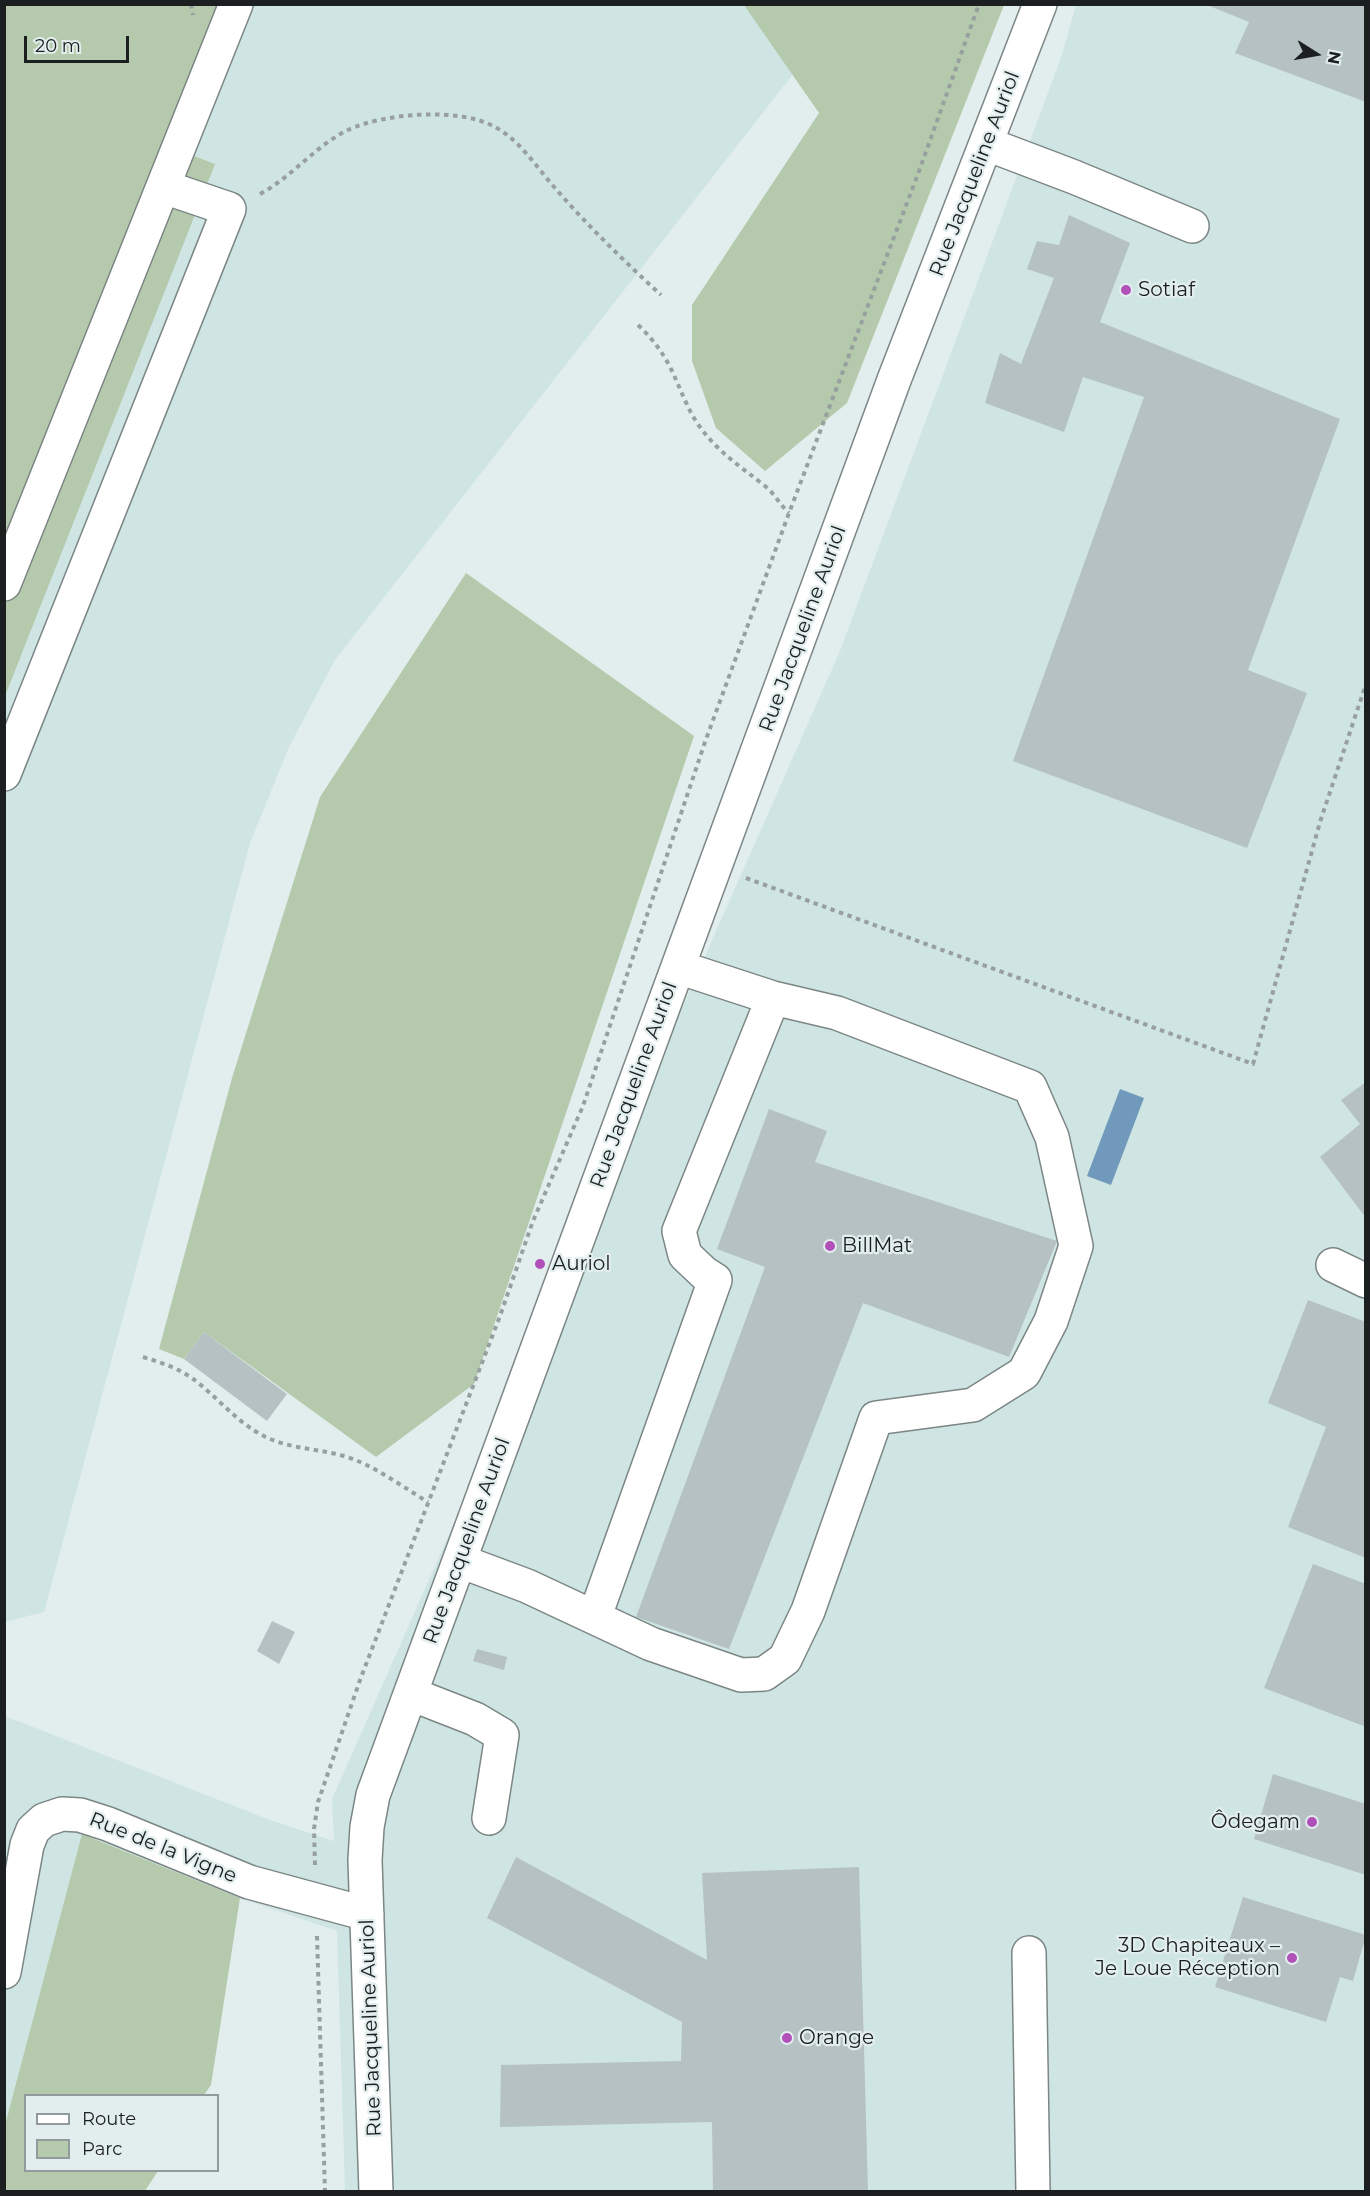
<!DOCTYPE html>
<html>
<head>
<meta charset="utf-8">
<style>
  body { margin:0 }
  #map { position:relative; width:1370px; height:2196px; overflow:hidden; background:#e2eeed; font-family:Montserrat,sans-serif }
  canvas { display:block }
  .frame { position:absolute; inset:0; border:6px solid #1b1f1f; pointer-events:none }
  .legend { position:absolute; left:24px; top:2094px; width:195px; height:78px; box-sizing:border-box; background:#e2eeed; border:2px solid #929b9b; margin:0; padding:8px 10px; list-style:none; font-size:18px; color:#1b1f1f }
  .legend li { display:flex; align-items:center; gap:12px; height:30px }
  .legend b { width:30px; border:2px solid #929b9b }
  .north { position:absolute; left:1286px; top:24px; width:60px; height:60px; -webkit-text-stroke:4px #e2eeed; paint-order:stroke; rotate:101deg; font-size:16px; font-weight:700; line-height:24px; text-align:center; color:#1b1f1f }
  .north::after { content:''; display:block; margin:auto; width:21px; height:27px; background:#1b1f1f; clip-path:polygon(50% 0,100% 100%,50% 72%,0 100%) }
  .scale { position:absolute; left:24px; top:36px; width:105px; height:27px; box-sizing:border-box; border:3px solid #1b1f1f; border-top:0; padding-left:8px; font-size:18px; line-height:21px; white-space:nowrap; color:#1b1f1f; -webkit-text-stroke:4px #e2eeed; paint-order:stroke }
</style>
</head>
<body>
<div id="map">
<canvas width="1370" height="2196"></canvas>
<div class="frame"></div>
<ul class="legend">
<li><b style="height:8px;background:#fff"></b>Route</li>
<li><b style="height:16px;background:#b5caac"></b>Parc</li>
</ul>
<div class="north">N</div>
<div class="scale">20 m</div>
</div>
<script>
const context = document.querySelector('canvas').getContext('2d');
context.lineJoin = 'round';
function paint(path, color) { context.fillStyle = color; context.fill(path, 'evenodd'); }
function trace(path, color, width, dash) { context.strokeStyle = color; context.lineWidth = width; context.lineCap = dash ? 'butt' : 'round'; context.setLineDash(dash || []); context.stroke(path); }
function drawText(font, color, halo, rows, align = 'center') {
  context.font = font + ' Montserrat,sans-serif'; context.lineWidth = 4.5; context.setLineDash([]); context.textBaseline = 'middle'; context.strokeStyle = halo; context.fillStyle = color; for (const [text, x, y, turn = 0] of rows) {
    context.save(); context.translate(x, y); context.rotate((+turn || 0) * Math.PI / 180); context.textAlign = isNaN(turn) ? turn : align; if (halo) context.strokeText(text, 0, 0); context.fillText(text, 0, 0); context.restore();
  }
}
paint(new Path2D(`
  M 5,5 L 847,5 L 335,660 L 289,747 L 250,843 L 44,1612 L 5,1622 Z
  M 1076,5 L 1365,5 L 1365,2191 L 345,2191 L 337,1931 L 240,1898 L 83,1834 L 5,2125 L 5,1716 L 270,1820 L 334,1841 L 332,1799 L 840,651 L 1062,55 Z`), '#cfe5e3');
paint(new Path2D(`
  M 5,5 L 254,5 L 194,156 L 215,164 L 5,696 Z
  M 744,5 L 1004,5 L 847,403 L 765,471 L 716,428 L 692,361 L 692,305 L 819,113 Z
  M 466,573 L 694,736 L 474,1384 L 376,1457 L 204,1332 L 184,1359 L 159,1349 L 232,1078 L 320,797 Z
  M 82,1834 L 240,1898 L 211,2085 L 204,2095 L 26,2096 L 26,2170 L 158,2171 L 145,2191 L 5,2191 L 5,2125 Z`), '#b5caac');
paint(new Path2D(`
  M 1120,1089 L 1144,1098 L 1111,1185 L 1087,1176 Z`), '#7099bb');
paint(new Path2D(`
  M 1207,5 L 1366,5 L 1366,102 L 1235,53 L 1249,22 Z
  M 1069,215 L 1130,243 L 1100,322 L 1340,419 L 1248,670 L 1307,693 L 1247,848 L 1013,761 L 1144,397 L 1083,377 L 1064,432 L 985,403 L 1000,353 L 1021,364 L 1054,278 L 1027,269 L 1037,241 L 1059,245 Z
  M 1366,1082 L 1366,1218 L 1320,1157 L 1360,1124 L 1341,1100 Z
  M 769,1109 L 827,1131 L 815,1162 L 1057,1241 L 1009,1357 L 863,1303 L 729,1649 L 636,1617 L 765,1267 L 717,1249 Z
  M 1308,1300 L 1366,1322 L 1366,1558 L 1288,1527 L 1326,1427 L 1268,1403 Z
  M 204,1332 L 287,1394 L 267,1421 L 184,1359 Z
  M 1313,1564 L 1366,1584 L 1366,1727 L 1264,1688 Z
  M 272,1621 L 295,1632 L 279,1664 L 257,1651 Z
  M 477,1649 L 507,1657 L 504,1670 L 473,1661 Z
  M 1273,1774 L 1366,1804 L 1366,1875 L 1254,1839 Z
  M 516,1857 L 707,1960 L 702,1873 L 859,1867 L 868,2192 L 713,2192 L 712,2122 L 500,2127 L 501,2065 L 681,2061 L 682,2022 L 487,1918 Z
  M 1243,1897 L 1366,1935 L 1353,1981 L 1340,1977 L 1326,2022 L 1215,1987 Z`), '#b6c1c4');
const minor = new Path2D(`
  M 987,144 L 1074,177 L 1192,226
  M 4,584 L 236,4
  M 4,774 L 229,209 L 164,187
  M 1333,1265 L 1366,1281
  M 460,1561 L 527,1586 L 651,1644 L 741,1675 L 764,1674 L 785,1659 L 808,1611 L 876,1418 L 973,1405 L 1024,1373 L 1051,1321 L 1076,1246 L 1052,1137 L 1030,1087 L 837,1013 L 773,998 L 678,967
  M 595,1616 L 715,1280 L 704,1273 L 685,1255 L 679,1231 L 773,998
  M 411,1694 L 475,1719 L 502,1735 L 489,1818
  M 1029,1953 L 1033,2192
  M 4,1972 L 27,1845 L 33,1830 L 44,1820 L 62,1814 L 80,1815 L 108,1824 L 249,1882 L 367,1914
  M 376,2192 L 365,1860 L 367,1827 L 373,1795 L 894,380 L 1040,4`);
trace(minor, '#7b8685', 36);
trace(new Path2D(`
  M 191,4 L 193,15
  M 260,194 C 292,177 315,146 348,130 C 384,113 460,107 495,127 C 521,141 536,167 555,188 C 588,226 624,261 661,295
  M 638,325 C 651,337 661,350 669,365 C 680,386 686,408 700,427 C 719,453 740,466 765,486 C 775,494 780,505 789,513
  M 746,878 L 1253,1064 L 1320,822 L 1366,684
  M 143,1357 C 159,1362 175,1367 189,1376 C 214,1393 233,1419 260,1434 C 286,1449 316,1448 344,1456 C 374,1465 401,1486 428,1502
  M 315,1865 L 314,1829 L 318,1802 L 360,1680 L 500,1316 L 533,1221 L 583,1106 L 705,742 L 789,513 L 918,174 L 979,4
  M 317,1936 L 325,2192`), '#97a09f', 4, [4.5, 4.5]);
trace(minor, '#fff', 33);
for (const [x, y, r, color] of [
  [1126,290,6,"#b150b8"],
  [830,1246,6,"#b150b8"],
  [540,1264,6,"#b150b8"],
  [1312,1822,6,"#b150b8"],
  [1292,1958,6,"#b150b8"],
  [787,2038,6,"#b150b8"]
]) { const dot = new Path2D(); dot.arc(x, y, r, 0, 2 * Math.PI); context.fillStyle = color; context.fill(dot); trace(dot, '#e2eeed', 2); }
drawText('20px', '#1b1f1f', '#e2eeed', [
  ["Rue Jacqueline Auriol",975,174,-69],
  ["Rue Jacqueline Auriol",803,629,-70],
  ["Rue Jacqueline Auriol",634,1085,-70],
  ["Rue Jacqueline Auriol",467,1541,-70],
  ["Rue de la Vigne",163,1848,22],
  ["Rue Jacqueline Auriol",371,2028,-92]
]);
drawText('20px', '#1b1f1f', '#e2eeed', [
  ["Sotiaf",1138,290],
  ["BillMat",842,1246],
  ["Auriol",552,1264],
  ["Ôdegam",1300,1822,"right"],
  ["3D Chapiteaux –",1280,1946,"right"],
  ["Je Loue Réception",1280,1969,"right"],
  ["Orange",799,2038]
], 'left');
</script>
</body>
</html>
